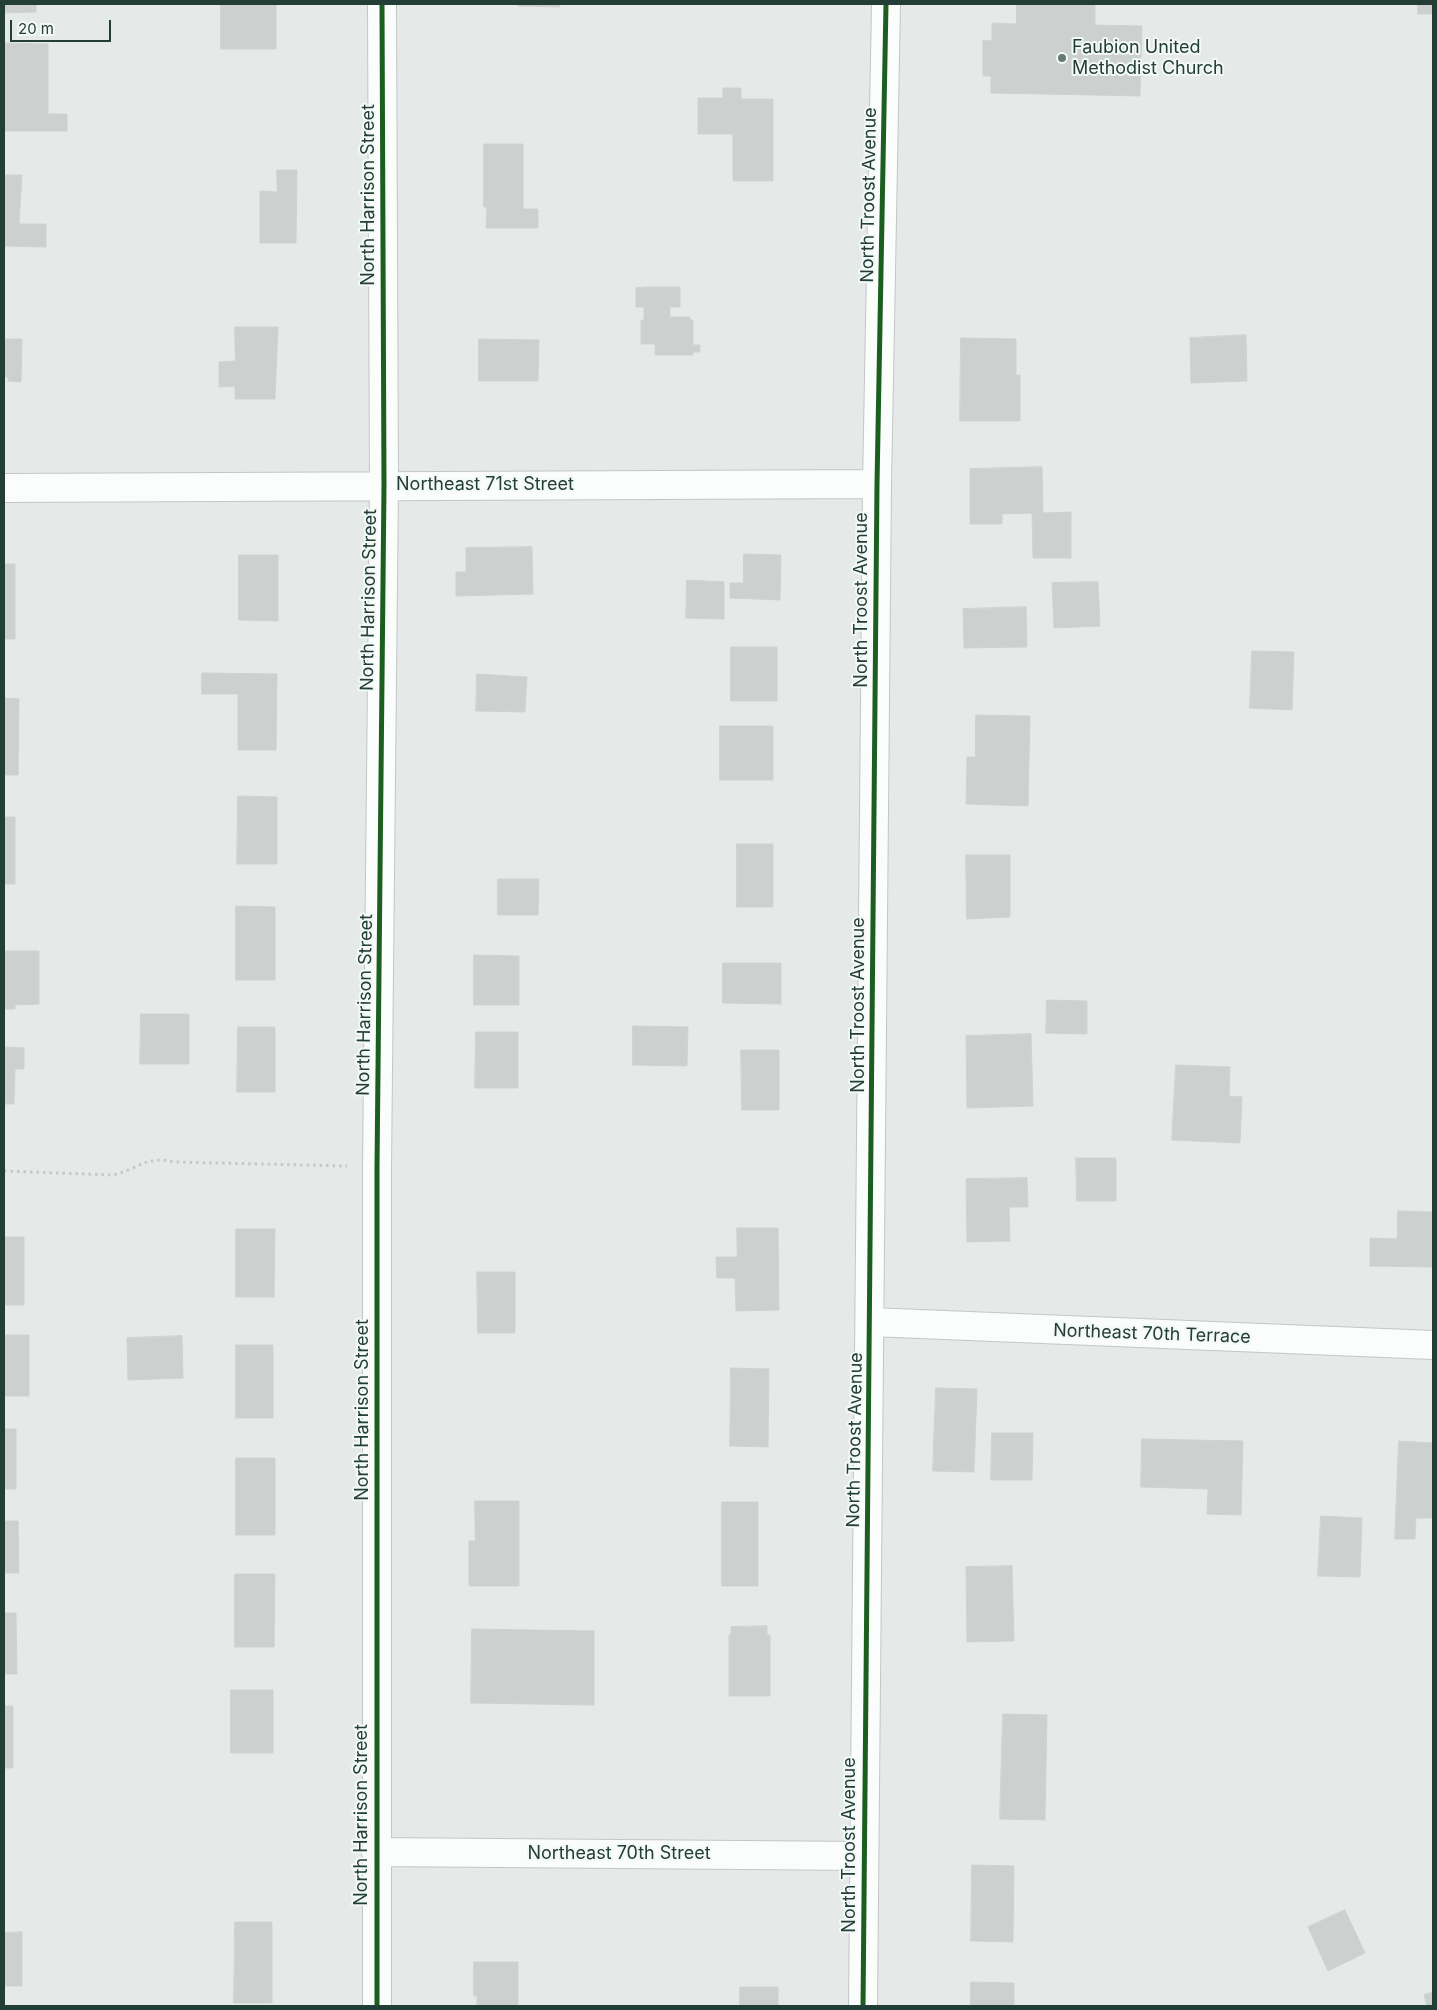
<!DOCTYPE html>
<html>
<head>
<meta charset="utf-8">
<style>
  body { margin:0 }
  #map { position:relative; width:1437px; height:2010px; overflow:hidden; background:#e5eae8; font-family:Inter,sans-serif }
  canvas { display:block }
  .frame { position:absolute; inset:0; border:5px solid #233d37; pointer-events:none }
  .scale { position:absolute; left:10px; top:20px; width:101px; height:22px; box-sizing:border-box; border:2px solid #233d37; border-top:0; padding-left:6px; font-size:15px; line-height:18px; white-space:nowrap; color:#233d37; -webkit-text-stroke:4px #f3f9f6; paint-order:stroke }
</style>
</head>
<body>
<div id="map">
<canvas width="1437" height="2010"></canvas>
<div class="frame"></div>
<div class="scale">20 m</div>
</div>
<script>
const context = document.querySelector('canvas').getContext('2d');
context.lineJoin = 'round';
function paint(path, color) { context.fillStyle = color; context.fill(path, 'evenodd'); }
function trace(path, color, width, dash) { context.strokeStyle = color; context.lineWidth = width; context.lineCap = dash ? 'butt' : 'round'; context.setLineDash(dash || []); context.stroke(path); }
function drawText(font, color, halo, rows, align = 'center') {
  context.font = font + ' Inter,sans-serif'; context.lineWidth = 4; context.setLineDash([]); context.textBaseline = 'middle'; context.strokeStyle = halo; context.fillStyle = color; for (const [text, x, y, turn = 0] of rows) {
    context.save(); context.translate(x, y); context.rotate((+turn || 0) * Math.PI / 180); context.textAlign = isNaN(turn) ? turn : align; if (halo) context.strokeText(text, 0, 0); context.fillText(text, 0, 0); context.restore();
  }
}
const building = new Path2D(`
  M 4,4 L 36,4 L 36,12 L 4,13 Z
  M 221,4 L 276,4 L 276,49 L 221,49 Z
  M 518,4 L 560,4 L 560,7 L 518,6 Z
  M 1017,4 L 1095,4 L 1095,25 L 1142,26 L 1140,96 L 991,93 L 991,76 L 983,76 L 983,40 L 992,41 L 992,23 L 1016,24 Z
  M 1418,4 L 1433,4 L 1433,14 L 1418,14 Z
  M 4,43 L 48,44 L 48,114 L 67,114 L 67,131 L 4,131 Z
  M 723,88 L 741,88 L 741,99 L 773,99 L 773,181 L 733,181 L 733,134 L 698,134 L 698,98 L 723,98 Z
  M 484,144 L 523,144 L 523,209 L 538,209 L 538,228 L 486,228 L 487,207 L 484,207 Z
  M 277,170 L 297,170 L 296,243 L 260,243 L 260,191 L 277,192 Z
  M 4,175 L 22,175 L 19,224 L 46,224 L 46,247 L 4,246 Z
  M 647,287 L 680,287 L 680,307 L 670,307 L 670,317 L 690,317 L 690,320 L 693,320 L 693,345 L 700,345 L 700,352 L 693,352 L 693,355 L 655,355 L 655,344 L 641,344 L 641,320 L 644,320 L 644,307 L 636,307 L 636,288 Z
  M 235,327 L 278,327 L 275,399 L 235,399 L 235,386 L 219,387 L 219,362 L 235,361 Z
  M 1246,335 L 1247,381 L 1191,383 L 1190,338 Z
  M 961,338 L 1016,339 L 1016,375 L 1020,375 L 1020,421 L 960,421 Z
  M 4,339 L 22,339 L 21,382 L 8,381 L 8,377 L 4,377 Z
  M 479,339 L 539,340 L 538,381 L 479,381 Z
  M 1042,467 L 1043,513 L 1071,512 L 1071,558 L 1033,558 L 1032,513 L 1002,514 L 1002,524 L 970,524 L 970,469 Z
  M 532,547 L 533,594 L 456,596 L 456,572 L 466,572 L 466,548 Z
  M 744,554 L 781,555 L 780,600 L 730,598 L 730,583 L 743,583 Z
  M 239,555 L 278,555 L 278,621 L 239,620 Z
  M 4,564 L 15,564 L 15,639 L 4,639 Z
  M 687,580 L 724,582 L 724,619 L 686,618 Z
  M 1098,582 L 1100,626 L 1054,628 L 1052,583 Z
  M 1026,607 L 1027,647 L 964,648 L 963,609 Z
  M 731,647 L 777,647 L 777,701 L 731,701 Z
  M 1252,651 L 1294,652 L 1292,710 L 1250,708 Z
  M 202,673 L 277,674 L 276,750 L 238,750 L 238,694 L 202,694 Z
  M 477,674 L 527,677 L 525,712 L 476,711 Z
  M 4,698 L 19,699 L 18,775 L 4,775 Z
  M 976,715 L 1030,716 L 1028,806 L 966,804 L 967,757 L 975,757 Z
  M 720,726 L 773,726 L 773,780 L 720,780 Z
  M 238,796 L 277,797 L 277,864 L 237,864 Z
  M 4,817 L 15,817 L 15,884 L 4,884 Z
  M 737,844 L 773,844 L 773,907 L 737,907 Z
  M 966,855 L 1010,855 L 1010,917 L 967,919 Z
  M 498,879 L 539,879 L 538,915 L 498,915 Z
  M 236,906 L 275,907 L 275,980 L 236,980 Z
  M 4,951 L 39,951 L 39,1004 L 15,1005 L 15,1009 L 4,1009 Z
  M 474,955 L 519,956 L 519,1005 L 474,1005 Z
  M 723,963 L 781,963 L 781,1004 L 723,1003 Z
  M 1047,1000 L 1087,1001 L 1087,1034 L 1046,1033 Z
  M 141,1014 L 189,1014 L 189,1064 L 140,1064 Z
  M 633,1026 L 688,1027 L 687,1066 L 633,1065 Z
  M 238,1027 L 275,1027 L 275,1092 L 237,1092 Z
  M 476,1032 L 518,1032 L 518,1088 L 475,1088 Z
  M 1031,1034 L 1033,1106 L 967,1108 L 966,1036 Z
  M 4,1047 L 24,1048 L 24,1069 L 15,1069 L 14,1104 L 4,1104 Z
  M 741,1050 L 779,1050 L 779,1110 L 742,1110 Z
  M 1176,1065 L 1230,1067 L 1229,1096 L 1242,1097 L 1240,1143 L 1172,1140 Z
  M 1076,1158 L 1116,1158 L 1116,1201 L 1077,1201 Z
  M 1027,1178 L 1028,1207 L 1009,1207 L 1010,1241 L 967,1242 L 966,1179 Z
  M 1398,1211 L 1433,1212 L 1433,1267 L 1370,1266 L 1370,1238 L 1397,1239 Z
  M 737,1228 L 778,1228 L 779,1310 L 736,1311 L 735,1278 L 717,1278 L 716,1257 L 737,1257 Z
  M 236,1229 L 275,1229 L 274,1297 L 236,1297 Z
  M 4,1237 L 24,1237 L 24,1305 L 4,1305 Z
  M 477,1272 L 515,1272 L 515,1333 L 478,1333 Z
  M 4,1335 L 29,1335 L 29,1396 L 4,1396 Z
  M 182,1336 L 183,1378 L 128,1380 L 127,1338 Z
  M 236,1345 L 273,1345 L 273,1418 L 236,1418 Z
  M 731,1368 L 769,1369 L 768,1447 L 730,1446 Z
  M 936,1388 L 977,1389 L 974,1472 L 933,1471 Z
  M 4,1429 L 16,1429 L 16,1489 L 4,1489 Z
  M 992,1433 L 1033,1433 L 1032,1480 L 991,1480 Z
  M 1142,1439 L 1243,1441 L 1241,1515 L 1207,1514 L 1208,1489 L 1141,1487 Z
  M 1399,1441 L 1433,1443 L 1433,1518 L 1416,1518 L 1415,1539 L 1395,1539 Z
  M 236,1458 L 275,1458 L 275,1535 L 236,1535 Z
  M 475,1501 L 519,1501 L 519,1586 L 469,1586 L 469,1541 L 475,1541 Z
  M 722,1502 L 758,1502 L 758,1586 L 722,1586 Z
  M 1321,1516 L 1362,1518 L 1360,1577 L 1318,1576 Z
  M 4,1521 L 18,1521 L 19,1573 L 4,1573 Z
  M 1012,1566 L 1014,1641 L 967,1642 L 966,1567 Z
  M 235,1574 L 275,1574 L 274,1647 L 235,1647 Z
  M 4,1613 L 16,1613 L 17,1674 L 4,1674 Z
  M 767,1626 L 767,1635 L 770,1635 L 770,1696 L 729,1696 L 729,1635 L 731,1635 L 731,1627 Z
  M 472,1629 L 594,1631 L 594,1705 L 471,1703 Z
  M 231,1690 L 273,1690 L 273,1753 L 231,1753 Z
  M 4,1706 L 13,1706 L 13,1768 L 4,1768 Z
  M 1003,1714 L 1047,1715 L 1045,1820 L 1000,1819 Z
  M 972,1865 L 1014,1866 L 1013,1942 L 971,1941 Z
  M 1345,1910 L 1365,1953 L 1328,1971 L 1308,1927 Z
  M 235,1922 L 272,1922 L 272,2003 L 234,2003 Z
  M 22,1932 L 22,1986 L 4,1986 L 4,1933 Z
  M 474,1962 L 518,1962 L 518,2006 L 477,2006 L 477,1996 L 474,1996 Z
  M 971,1982 L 1014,1983 L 1014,2006 L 971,2006 Z
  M 740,1987 L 778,1987 L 778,2006 L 740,2006 Z
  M 1433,1992 L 1433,2006 L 1427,2006 L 1424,1995 Z`);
paint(building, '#ccd1cf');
trace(building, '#ced3d1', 1);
const minor = new Path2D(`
  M 4,488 L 877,484
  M 871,1322 L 1433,1345
  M 376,1852 L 863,1856
  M 377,2006 L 377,1167 L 384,485 L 382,4
  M 863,2006 L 877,484 L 886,4`);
trace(minor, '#c2c7c5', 30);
trace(new Path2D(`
  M 4,1171 L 113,1175 C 138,1169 146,1155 175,1162 L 347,1166`), '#c2cac7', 3, [2.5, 4]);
trace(minor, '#fbfcfc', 28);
trace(new Path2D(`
  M 377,2006 L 377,1167 L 384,485 L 382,4
  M 863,2006 L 877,484 L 886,4`), '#1b5e20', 5);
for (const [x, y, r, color] of [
  [1062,58,5,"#677a75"]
]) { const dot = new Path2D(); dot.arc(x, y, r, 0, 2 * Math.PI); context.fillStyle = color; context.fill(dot); trace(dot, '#f3f9f6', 2); }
drawText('18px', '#233d37', '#f3f9f6', [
  ["Faubion United",1072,48],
  ["Methodist Church",1072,69]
], 'left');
drawText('18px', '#233d37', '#f3f9f6', [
  ["North Harrison Street",369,195,-90],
  ["North Troost Avenue",869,195,-89],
  ["Northeast 71st Street",485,485],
  ["North Harrison Street",369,600,-89],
  ["North Troost Avenue",862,600,-90],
  ["North Harrison Street",365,1005,-89],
  ["North Troost Avenue",859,1005,-90],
  ["Northeast 70th Terrace",1152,1334,2],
  ["North Harrison Street",363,1410,-90],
  ["North Troost Avenue",855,1440,-89],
  ["North Harrison Street",362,1815,-90],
  ["North Troost Avenue",850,1845,-90],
  ["Northeast 70th Street",619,1854]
]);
</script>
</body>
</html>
